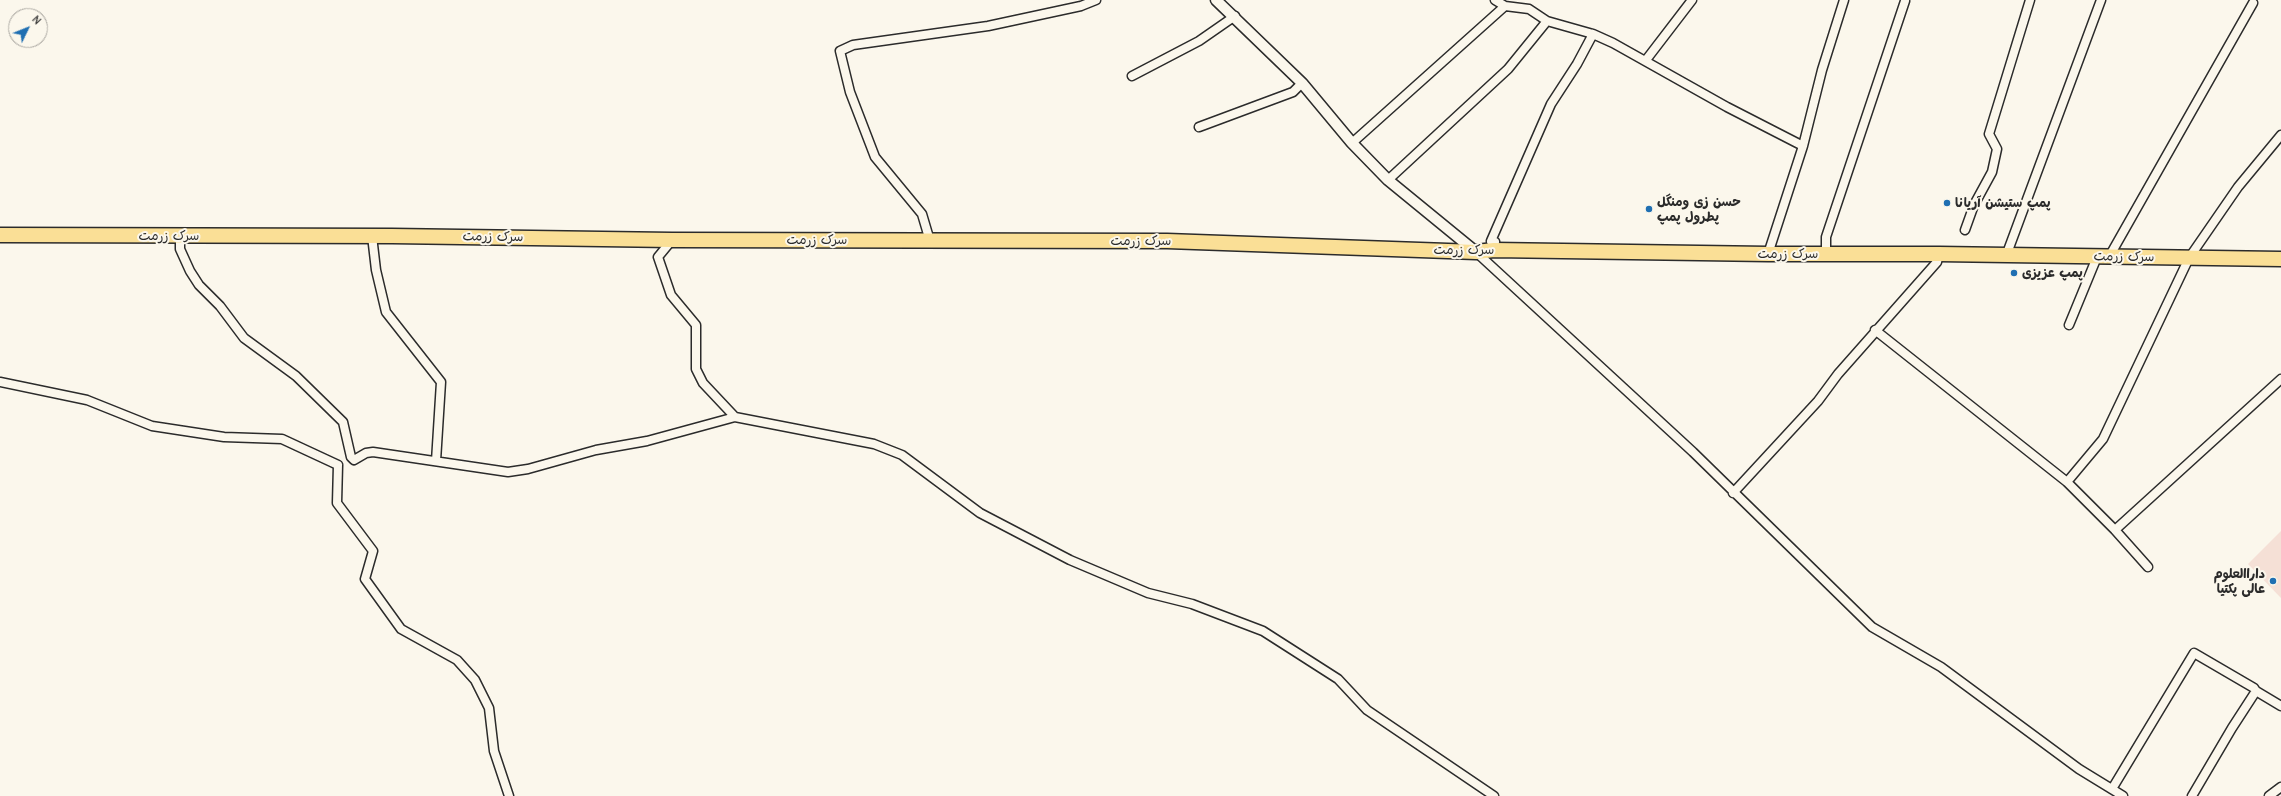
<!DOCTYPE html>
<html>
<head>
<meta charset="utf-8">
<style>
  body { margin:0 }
  #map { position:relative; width:2281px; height:796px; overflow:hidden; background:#fbf7ec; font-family:"Comic Neue",sans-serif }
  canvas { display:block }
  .north { position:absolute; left:8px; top:8px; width:40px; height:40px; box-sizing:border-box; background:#fbf7ec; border:1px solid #a8a59f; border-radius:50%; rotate:47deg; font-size:11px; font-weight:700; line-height:16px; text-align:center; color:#2b2b2b }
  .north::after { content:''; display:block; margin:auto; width:14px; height:18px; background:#1f6fb2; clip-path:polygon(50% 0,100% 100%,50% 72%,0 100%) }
</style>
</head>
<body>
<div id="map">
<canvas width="2281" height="796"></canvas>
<div class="north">N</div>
</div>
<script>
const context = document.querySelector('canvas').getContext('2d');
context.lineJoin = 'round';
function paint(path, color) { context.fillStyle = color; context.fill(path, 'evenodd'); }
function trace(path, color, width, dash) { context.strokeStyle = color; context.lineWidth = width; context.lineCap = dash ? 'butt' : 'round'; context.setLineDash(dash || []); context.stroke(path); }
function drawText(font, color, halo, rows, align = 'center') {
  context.font = font + ' "Comic Neue","Playpen Sans Arabic",sans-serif'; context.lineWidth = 4; context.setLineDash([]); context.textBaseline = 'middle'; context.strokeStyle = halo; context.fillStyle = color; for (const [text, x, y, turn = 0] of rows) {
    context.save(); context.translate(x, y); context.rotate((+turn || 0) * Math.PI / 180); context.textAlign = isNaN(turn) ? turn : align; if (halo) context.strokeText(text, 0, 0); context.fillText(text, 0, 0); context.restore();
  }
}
paint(new Path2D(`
  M 2281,531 L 2281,598 L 2248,564 Z`), '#f5e0d6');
const minor = new Path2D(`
  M 1495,0 L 1505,6 L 1529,9 L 1547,21 L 1593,34 L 1613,43 L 1727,107 L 1803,146
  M 1646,60 L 1692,0
  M 1132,76 L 1199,41 L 1235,16
  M 1199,127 L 1293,92 L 1302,83
  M 1352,143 L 1505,6
  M 1388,180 L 1508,69 L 1547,21
  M 1965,230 L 1974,205 L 1992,172 L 1997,149 L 1989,134 L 2030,0
  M 180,236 L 180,249 L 190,271 L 199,285 L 220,306 L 244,338 L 296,376 L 343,422 L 351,457 L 354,460 L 366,453 L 373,452 L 508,472 L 528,469 L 596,450 L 647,441 L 735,417 L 874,444 L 902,455 L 980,513 L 1070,560 L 1148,593 L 1192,604 L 1263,631 L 1338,679 L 1367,710 L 1494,796
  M 372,236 L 376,270 L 386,312 L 441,382 L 436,461
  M 672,240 L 658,257 L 671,295 L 696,325 L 696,369 L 703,383 L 735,417
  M 930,241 L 922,214 L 875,157 L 850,92 L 840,51 L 853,45 L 988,26 L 1081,6 L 1096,0
  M 1494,250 L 1495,242 L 1491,241 L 1551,104 L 1577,64 L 1593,34
  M 1476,252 L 1693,452 L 1872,627 L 1941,667 L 2079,769 L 2123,796
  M 1768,254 L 1803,146 L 1822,70 L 1844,0
  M 1826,254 L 1826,237 L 1905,1
  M 2006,256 L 2101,0
  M 2109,257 L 2253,3
  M 2069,325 L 2097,257
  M 1875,330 L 2067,482 L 2115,530 L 2148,567
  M 0,382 L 87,400 L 152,426 L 224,437 L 282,439 L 338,465
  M 338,465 L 337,503 L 373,551 L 365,579 L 401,629 L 457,660 L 475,680 L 489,708 L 494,751 L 509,796
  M 2067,482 L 2103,439 L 2189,258 L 2238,187 L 2281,135
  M 1733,493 L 1818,401 L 1838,374 L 1937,262 L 1939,254
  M 2115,530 L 2281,379
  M 2256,691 L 2281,706
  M 2112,789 L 2194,653 L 2254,688 L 2256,691 L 2232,728 L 2192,796
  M 2269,796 L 2281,787`);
const tertiary = new Path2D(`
  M 1216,0 L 1302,83 L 1352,143 L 1388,180 L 1476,252`);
const trunk = new Path2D(`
  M 0,235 L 392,236 L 672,240 L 1167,241 L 1476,252 L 1494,250 L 1768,254 L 1939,254 L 2281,259`);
trace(minor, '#2b2b2b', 11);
trace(tertiary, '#2b2b2b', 13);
trace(trunk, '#2b2b2b', 17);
trace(minor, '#fbf7ec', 8);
trace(tertiary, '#fbf7ec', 10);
trace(trunk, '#fadf96', 14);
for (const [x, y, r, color] of [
  [1947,203,4,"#1f6fb2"],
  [1649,209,4,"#1f6fb2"],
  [2014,273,4,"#1f6fb2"],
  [2273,581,4,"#1f6fb2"]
]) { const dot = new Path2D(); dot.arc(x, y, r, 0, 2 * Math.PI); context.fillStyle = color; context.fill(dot); trace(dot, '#fbf7ec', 1.5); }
drawText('bold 13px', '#2b2b2b', '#fbf7ec', [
  ["حسن زی ومنگل",1657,202],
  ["پطرول پمپ",1657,217],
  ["پمپ ستیشن آریانا",1955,203],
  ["پمپ عزیزی",2022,273],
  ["داراالعلوم",2265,574,"right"],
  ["عالی پکتیا",2265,589,"right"]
], 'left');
drawText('13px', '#2b2b2b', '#fbf7ec', [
  ["سرک زرمت",169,236],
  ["سرک زرمت",493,237,1],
  ["سرک زرمت",817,240],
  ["سرک زرمت",1141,241],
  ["سرک زرمت",1464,250],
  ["سرک زرمت",1788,254],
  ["سرک زرمت",2124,257,1]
]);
</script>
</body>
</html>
